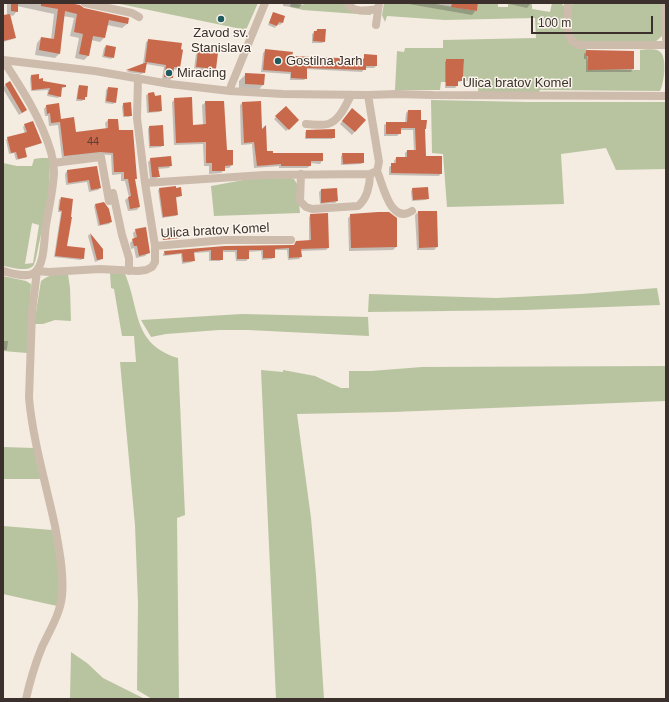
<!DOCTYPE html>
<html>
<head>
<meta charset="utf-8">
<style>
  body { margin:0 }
  #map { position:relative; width:669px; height:702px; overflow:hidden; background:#f4ebe1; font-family:Helvetica,sans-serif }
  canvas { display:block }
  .frame { position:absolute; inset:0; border:4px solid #3b302b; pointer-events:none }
  .scale { position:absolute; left:531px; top:16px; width:122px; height:18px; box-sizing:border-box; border:2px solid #3b302b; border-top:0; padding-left:5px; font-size:12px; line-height:14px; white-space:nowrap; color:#3b302b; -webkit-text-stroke:3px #fbf5ee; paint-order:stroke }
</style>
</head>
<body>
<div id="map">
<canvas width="669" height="702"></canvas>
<div class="frame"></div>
<div class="scale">100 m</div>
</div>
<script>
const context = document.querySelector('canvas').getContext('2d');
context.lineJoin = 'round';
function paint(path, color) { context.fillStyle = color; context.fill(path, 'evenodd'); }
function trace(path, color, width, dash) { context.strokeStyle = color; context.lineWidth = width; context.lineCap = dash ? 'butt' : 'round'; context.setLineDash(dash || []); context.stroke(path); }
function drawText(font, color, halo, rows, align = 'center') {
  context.font = font + ' Helvetica,sans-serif'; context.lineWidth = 3; context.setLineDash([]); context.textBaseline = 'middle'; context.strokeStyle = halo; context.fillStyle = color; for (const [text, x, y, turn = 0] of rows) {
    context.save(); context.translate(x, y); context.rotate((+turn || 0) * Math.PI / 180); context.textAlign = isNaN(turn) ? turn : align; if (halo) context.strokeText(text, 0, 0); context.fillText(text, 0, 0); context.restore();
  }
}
paint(new Path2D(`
  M 115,3 L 258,3 L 246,30 Z
  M 291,3 L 303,5 L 304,3 L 345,3 L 371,12 L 371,15 L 303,10 L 290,7 Z
  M 384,3 L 430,3 L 477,11 L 478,3 L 498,3 L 498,7 L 508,7 L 508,3 L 532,4 L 532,9 L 550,12 L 552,3 L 561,3 L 565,7 L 567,34 L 586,47 L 589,69 L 640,70 L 640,50 C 645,50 653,48 659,51 C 668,56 664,83 660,91 L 540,90 L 539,92 L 478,92 L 479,81 L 463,81 L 464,59 L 447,59 L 446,82 L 441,82 L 440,90 L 395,90 L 397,51 L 404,52 L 405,48 L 443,48 L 443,40 L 536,38 L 535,18 L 445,20 L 387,16 L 385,22 L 382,15 Z
  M 574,3 L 661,3 L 663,7 L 662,36 L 655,42 L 580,42 L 572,36 L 571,6 Z
  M 431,100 L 528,102 L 666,102 L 666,169 L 616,170 L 606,148 L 561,154 L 564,204 L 447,207 L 443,154 L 432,153 Z
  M 41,158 L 49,158 L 50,163 L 49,196 L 36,258 C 36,259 34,264 34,265 C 28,273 11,267 3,266 L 3,163 L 17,166 L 32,166 L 34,159 ZM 32,223 L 39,225 L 33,263 L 25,264 Z
  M 290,178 L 294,179 L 297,184 L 300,213 L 214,216 L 211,186 L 249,179 Z
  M 110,273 L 125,274 C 140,309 132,344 178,358 L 185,515 L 177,518 L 179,699 L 152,699 L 137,690 L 138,604 L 135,525 L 120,362 L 136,362 L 134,336 L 122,336 L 114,289 L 111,288 Z
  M 68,274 L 70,288 L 71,321 L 55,320 L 43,324 L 34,324 L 41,281 C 49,274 58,274 68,274 Z
  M 3,276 L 26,281 L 31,284 L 27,353 L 3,351 Z
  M 657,288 L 660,305 L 525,310 L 368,312 L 369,294 L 496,298 L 581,294 Z
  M 242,314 L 368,317 L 369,336 L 248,330 L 219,330 L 166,334 L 151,337 L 141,320 Z
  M 666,366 L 666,401 L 393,412 L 297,414 L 311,518 L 316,575 L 324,699 L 276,699 L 261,370 L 283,372 L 283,370 L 315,376 L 341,388 L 349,388 L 349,371 L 371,371 L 422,367 Z
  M 3,447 L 34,448 L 41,479 L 3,479 Z
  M 3,526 L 52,530 C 57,556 62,580 57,606 L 3,594 Z
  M 71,652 L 87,663 L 103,678 L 145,699 L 70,699 Z`), '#b8c4a0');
paint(new Path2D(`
  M 3,3 L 64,3 L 127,24 L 122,28 L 107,25 L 104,38 L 100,42 L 91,40 L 88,56 L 84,60 L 75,58 L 79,38 L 70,36 L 74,18 L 63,16 L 60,53 L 55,58 L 35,55 L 37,43 L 41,38 L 51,40 L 54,14 L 17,6 L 17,11 L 13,16 L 10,15 L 15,37 L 13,39 L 3,42 L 3,16 L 7,15 L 7,4 Z
  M 283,3 L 303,3 L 299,8 L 283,6 Z
  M 403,3 L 477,3 L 476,10 L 472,15 Z
  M 505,3 L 531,3 L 527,8 Z
  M 273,13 L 282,23 L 280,25 L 277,24 L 275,28 L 268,25 Z
  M 541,20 L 547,21 L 545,26 L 539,25 Z
  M 317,30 L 324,42 L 322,43 L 312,43 L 312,34 Z
  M 149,40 L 179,68 L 177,70 L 173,69 L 172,78 L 170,80 L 162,79 L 164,67 L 146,64 L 144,72 L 142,74 L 126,72 L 143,64 L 146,42 Z
  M 106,46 L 113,57 L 111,59 L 102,57 L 104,48 Z
  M 199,51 L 216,69 L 212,72 L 194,69 L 196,54 Z
  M 265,51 L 291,57 L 363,59 L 365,55 L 376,66 L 374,68 L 365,68 L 362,72 L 306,69 L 306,78 L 304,80 L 290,80 L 290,74 L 261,72 L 263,53 Z
  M 586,52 L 633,69 L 631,72 L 586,72 L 586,59 L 584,59 L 584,54 Z
  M 447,60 L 462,80 L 460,82 L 457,82 L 457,86 L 455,88 L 445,88 L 445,62 Z
  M 246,74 L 263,85 L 257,91 L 239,90 L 239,81 Z
  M 31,76 L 42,81 L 65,87 L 61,89 L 60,96 L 58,98 L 47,96 L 48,90 L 31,91 L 30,78 Z
  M 10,82 L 26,110 L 19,115 L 3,89 L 3,87 Z
  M 79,86 L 86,96 L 82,101 L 76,101 L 78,88 Z
  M 108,88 L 115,102 L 113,104 L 105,103 L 106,90 Z
  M 154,93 L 161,111 L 159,112 L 147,113 L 146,95 L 148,94 Z
  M 175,99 L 192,126 L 203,125 L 202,105 L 206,102 L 232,165 L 229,168 L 224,168 L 224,170 L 221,173 L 209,174 L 209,166 L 204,166 L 203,144 L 174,145 L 172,102 Z
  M 242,103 L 261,131 L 266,152 L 273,154 L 322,154 L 322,161 L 320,164 L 310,163 L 310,166 L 307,168 L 279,168 L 279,166 L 254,168 L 252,144 L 241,145 L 240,105 Z
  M 124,104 L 131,115 L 129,117 L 123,117 L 122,106 Z
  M 46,106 L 60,121 L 75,133 L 106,129 L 105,123 L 108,120 L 117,120 L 118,131 L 134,180 L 139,207 L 137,210 L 128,211 L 125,200 L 129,197 L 125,181 L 121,181 L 121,174 L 112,175 L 111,155 L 97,154 L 62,158 L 58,125 L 49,126 L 48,116 L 45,116 L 44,109 Z
  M 286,108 L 298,120 L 286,131 L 274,119 Z
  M 408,111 L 420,121 L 424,130 L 425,157 L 441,173 L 439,176 L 389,175 L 389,167 L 394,164 L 394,161 L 396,158 L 405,158 L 405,153 L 407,151 L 414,151 L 413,130 L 400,130 L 400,133 L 397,136 L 384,136 L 384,125 L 387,123 L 405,123 L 406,113 Z
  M 349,112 L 364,121 L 352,135 L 340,124 Z
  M 25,125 L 41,143 L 39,144 L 24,149 L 26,157 L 24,158 L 16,160 L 14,153 L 9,154 L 6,140 L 8,138 L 25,134 L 23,127 Z
  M 149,127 L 163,145 L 161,147 L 149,148 L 148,129 Z
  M 306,131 L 334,137 L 332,139 L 305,139 L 305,133 Z
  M 343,154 L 363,162 L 361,164 L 341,165 L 341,156 Z
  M 151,159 L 171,165 L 169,168 L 158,169 L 159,176 L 156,179 L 150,179 L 148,162 Z
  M 96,167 L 100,188 L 98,190 L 89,192 L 87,182 L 66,185 L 65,174 L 67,171 Z
  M 160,189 L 181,195 L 179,197 L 175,198 L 177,215 L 175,216 L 162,218 L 158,190 Z
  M 336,189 L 337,201 L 335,203 L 320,204 L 319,192 L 321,190 Z
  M 413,189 L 428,198 L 426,200 L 412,201 L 411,191 Z
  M 61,198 L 66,247 L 83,258 L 81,260 L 54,257 L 61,212 L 58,212 L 59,200 Z
  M 96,205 L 111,222 L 109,224 L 98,226 L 94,206 Z
  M 418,212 L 437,247 L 434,250 L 417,250 L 415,215 Z
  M 311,215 L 328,248 L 326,250 L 300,251 L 301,257 L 299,259 L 288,260 L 287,250 L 274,250 L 274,257 L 272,259 L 262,260 L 261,251 L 248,252 L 248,259 L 246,261 L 236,261 L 235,252 L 222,252 L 222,259 L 220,261 L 209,261 L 209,252 L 194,253 L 194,260 L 192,262 L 182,264 L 181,254 L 163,256 L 163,254 L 165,252 L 292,246 L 309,241 L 309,217 Z
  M 351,215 L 396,247 L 393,250 L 349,251 L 348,218 Z
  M 136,230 L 148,253 L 145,256 L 136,258 L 134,248 L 131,249 L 130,243 L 134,239 L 133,233 Z
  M 89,234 L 102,249 L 102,258 L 100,260 L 95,262 L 88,236 Z
  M 3,341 L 8,341 L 7,349 L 6,350 L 3,350 Z`), '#0003');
paint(new Path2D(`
  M 11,3 L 18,3 L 18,12 L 11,11 Z
  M 41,3 L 69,3 L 80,5 L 84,8 L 129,18 L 128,24 L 109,20 L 105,38 L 93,36 L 89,56 L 79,54 L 83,34 L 74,32 L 77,14 L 65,11 L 60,54 L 39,50 L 41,37 L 54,39 L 58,9 L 41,6 Z
  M 452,3 L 478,3 L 477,11 L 451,7 Z
  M 273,12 L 285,16 L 283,23 L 279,22 L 277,26 L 269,23 Z
  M 10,14 L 16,38 L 3,41 L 3,15 Z
  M 317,29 L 326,29 L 325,42 L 313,41 L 314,31 L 317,31 Z
  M 148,39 L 182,43 L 181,49 L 183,50 L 180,68 L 174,67 L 173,78 L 164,77 L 166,65 L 147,62 L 145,73 L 126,70 L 147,62 L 145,62 Z
  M 106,45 L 116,47 L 114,58 L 104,56 Z
  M 265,49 L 293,52 L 292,56 L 364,59 L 364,54 L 377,55 L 377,66 L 366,66 L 366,70 L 307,68 L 307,79 L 291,78 L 291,72 L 263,70 Z
  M 198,50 L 218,53 L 216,69 L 196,67 Z
  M 586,50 L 634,51 L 634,69 L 588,70 L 588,56 L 586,56 Z
  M 446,59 L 464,59 L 463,81 L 458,81 L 458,86 L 446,86 Z
  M 245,73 L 265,74 L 264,85 L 245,84 Z
  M 39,74 L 39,79 L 43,78 L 43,81 L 66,85 L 66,87 L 62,87 L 61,97 L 48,94 L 50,88 L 32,90 L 31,75 Z
  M 10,81 L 27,110 L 22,113 L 5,84 Z
  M 79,85 L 88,86 L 87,97 L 85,97 L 85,100 L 77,99 Z
  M 108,87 L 118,88 L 116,103 L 106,101 Z
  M 154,92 L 155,96 L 161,95 L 162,111 L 149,112 L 148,93 Z
  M 192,97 L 193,125 L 206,124 L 205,101 L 224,101 L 227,150 L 233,150 L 233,165 L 225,166 L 225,171 L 212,171 L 212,163 L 206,163 L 206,142 L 176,143 L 174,98 Z
  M 261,101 L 262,129 L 266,125 L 267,151 L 273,151 L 273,153 L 323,153 L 323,161 L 311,161 L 311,166 L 281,166 L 281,164 L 257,166 L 254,142 L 244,143 L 242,102 Z
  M 131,102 L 132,116 L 124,116 L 123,103 Z
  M 59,103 L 61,119 L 74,117 L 76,132 L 108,128 L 108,119 L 118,119 L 119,130 L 133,130 L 137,179 L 135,179 L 140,207 L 130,209 L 128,197 L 131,196 L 128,179 L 124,179 L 124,172 L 114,172 L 113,153 L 100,152 L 64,156 L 60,122 L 51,123 L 50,113 L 47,114 L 46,105 Z
  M 286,106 L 299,120 L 289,130 L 275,116 Z
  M 352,108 L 366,120 L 355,132 L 342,121 Z
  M 408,110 L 421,110 L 421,120 L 427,120 L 426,129 L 425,129 L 426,156 L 442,156 L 442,174 L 391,173 L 391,163 L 396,163 L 396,157 L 407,157 L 407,150 L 416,150 L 415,128 L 401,128 L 401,134 L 386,134 L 386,122 L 407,122 Z
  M 33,121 L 42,143 L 25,148 L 27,157 L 18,159 L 16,152 L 11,153 L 7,137 L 27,132 L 24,124 Z
  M 163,125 L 164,146 L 150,146 L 149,126 Z
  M 335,129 L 335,138 L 306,138 L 306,130 Z
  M 342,153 L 364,153 L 364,163 L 343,164 Z
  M 171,156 L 172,166 L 158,167 L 160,177 L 152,177 L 150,158 Z
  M 97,166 L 101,188 L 91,190 L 89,180 L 68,183 L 67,170 Z
  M 176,186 L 176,188 L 181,187 L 182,196 L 176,197 L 178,215 L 163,217 L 159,188 Z
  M 428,187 L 429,199 L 413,200 L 412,188 Z
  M 337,188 L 338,201 L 321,203 L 321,189 Z
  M 61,197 L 73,199 L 71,217 L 72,217 L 67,246 L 85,248 L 84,259 L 55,256 L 62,211 L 59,210 Z
  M 104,202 L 109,209 L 112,222 L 100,225 L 95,204 Z
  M 418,211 L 437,211 L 438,247 L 419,248 Z
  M 378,212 L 389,212 L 397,218 L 397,247 L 351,248 L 350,214 Z
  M 328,213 L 329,248 L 301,249 L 302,257 L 289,258 L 289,248 L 275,249 L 275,258 L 263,258 L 263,250 L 249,250 L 249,259 L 237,259 L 237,250 L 223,250 L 223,260 L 211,260 L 211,250 L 194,252 L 195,261 L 183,262 L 182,253 L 165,255 L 164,251 L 225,246 L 291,245 L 294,245 L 296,241 L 311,240 L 310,214 Z
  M 146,227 L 150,253 L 139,256 L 137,246 L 134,246 L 132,239 L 137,237 L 135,229 Z
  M 179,232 L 180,238 L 163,240 L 162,235 Z
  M 90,233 L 103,249 L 103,259 L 97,260 Z`), '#c8694b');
trace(new Path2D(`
  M 85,3 L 132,13 L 139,17
  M 347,3 C 355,14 367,10 378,9
  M 568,3 L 568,33 L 572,41 L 579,45 L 666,45
  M 665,3 L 666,39
  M 376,25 L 379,3
  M 3,60 L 95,71 L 170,84 L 230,91 L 283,94 L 368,95 L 397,94 L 433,95 L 666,96
  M 3,60 C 22,89 41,118 51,152 C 53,159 54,166 54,173 C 53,191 49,207 46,225 C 44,237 45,264 35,272 C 28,279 12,273 3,271
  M 230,91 L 231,86 L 265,3
  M 306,124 C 312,124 321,126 328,124 C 339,121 346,105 351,95
  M 53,163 L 101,157 L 109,201
  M 377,171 C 383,184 390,225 412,211
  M 301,174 L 300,201 L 306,207 L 312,209 L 358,206 C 367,199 370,185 370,174
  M 145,183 L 264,175 L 370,174 L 377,171 L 379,162 L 368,95
  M 113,193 L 122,235 L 129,258 L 129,271
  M 155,246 L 225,240 L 291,240
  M 37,271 L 49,272 L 100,269 L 138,271 L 146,270 L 152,267 L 155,262 L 155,246 L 145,183 L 137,118 L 138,78
  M 26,699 C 30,681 35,664 42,647 C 50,630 60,614 62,596 C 64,572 59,549 55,526 C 46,484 33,441 29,398 L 32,312 L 37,271`), '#cdbbac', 8);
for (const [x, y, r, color] of [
  [221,19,4,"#1f5a5e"],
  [278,61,4,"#1f5a5e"],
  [169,73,4,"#1f5a5e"]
]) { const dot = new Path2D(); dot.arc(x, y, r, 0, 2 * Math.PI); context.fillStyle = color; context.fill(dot); trace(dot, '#fbf5ee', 1.5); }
drawText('11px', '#5e3e33', null, [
  ["44",93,142]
]);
drawText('13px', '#3b302b', '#fbf5ee', [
  ["Zavod sv.",221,33,"center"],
  ["Stanislava",221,48,"center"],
  ["Gostilna Jarh",286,61],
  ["Miracing",177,73]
], 'left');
drawText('13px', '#3b302b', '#fbf5ee', [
  ["Ulica bratov Komel",517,83],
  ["Ulica bratov Komel",215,231,-3]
]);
</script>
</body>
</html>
